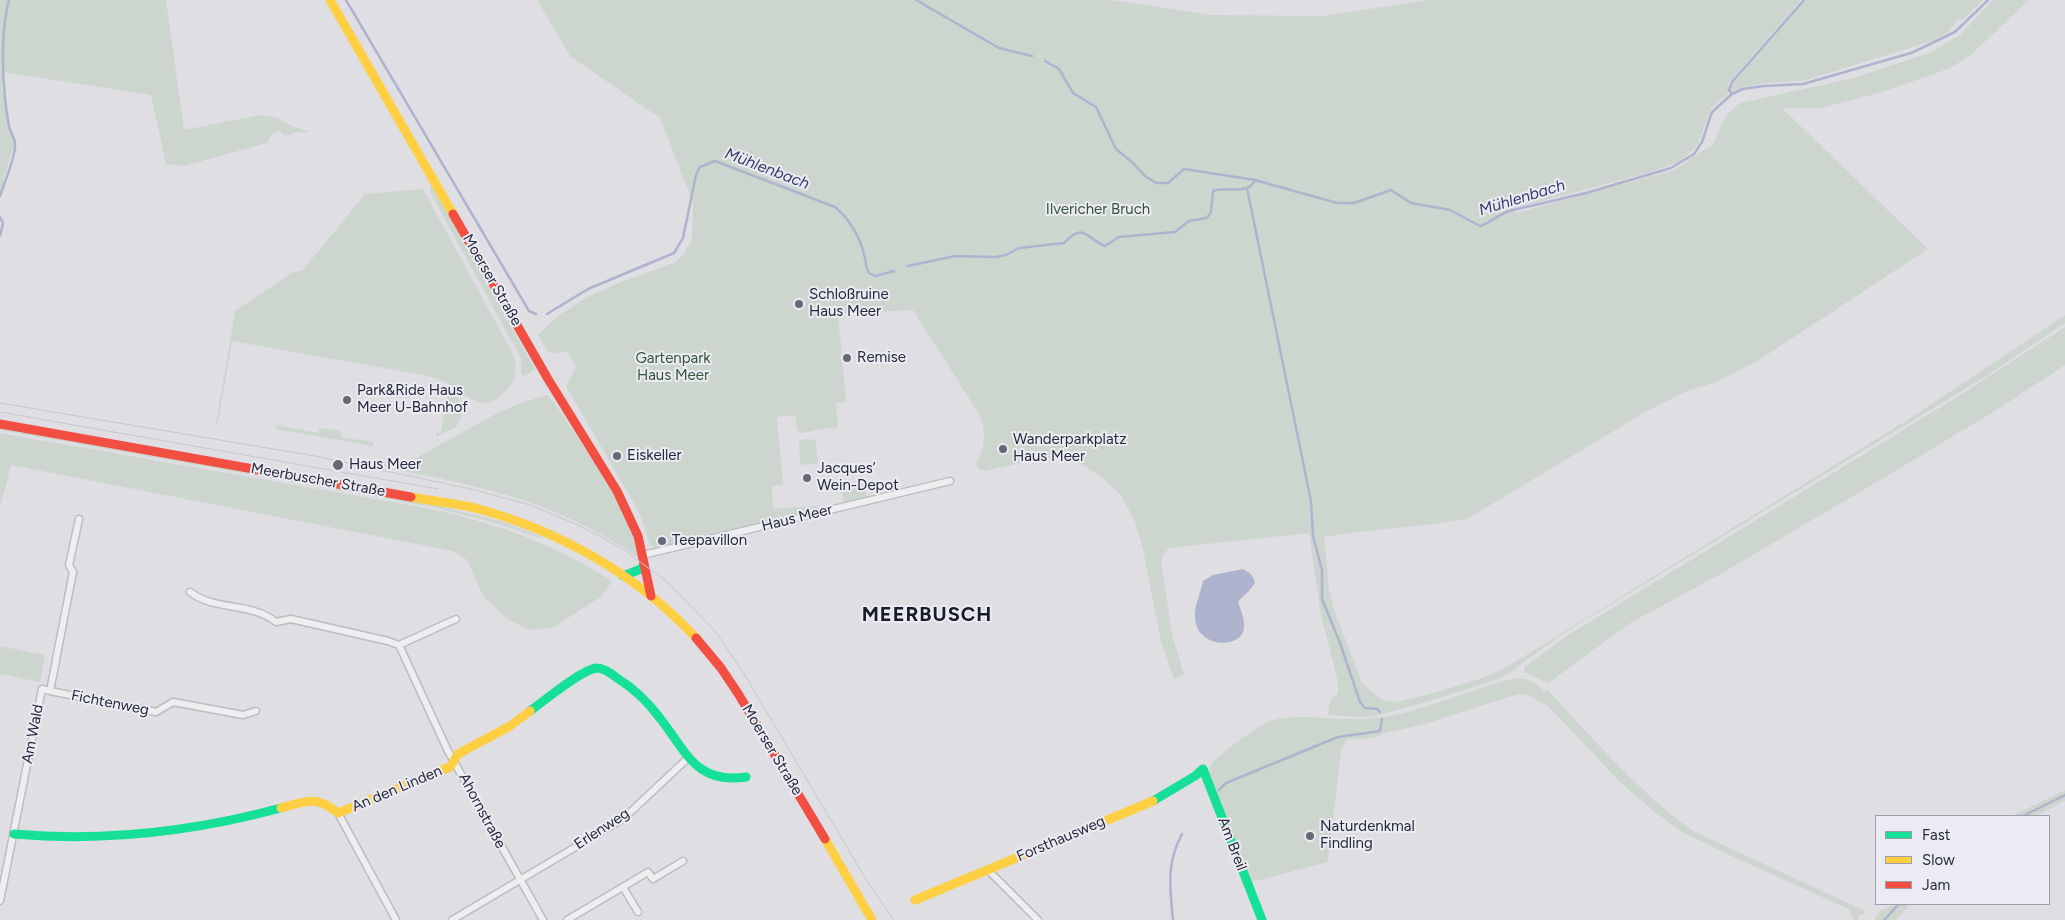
<!DOCTYPE html>
<html>
<head>
<meta charset="utf-8">
<style>
  body { margin:0 }
  #map { position:relative; width:2065px; height:920px; overflow:hidden; background:#dedee3; font-family:Figtree,sans-serif }
  canvas { display:block }
  .legend { position:absolute; left:1875px; top:815px; width:175px; height:90px; box-sizing:border-box; background:#ebecf3; border:1px solid #9d9ea9; margin:0; padding:6px 9px; list-style:none; font-size:15px; color:#27293a }
  .legend li { display:flex; align-items:center; gap:10px; height:25px }
  .legend b { width:25px; border:1px solid #9d9ea9 }
</style>
</head>
<body>
<div id="map">
<canvas width="2065" height="920"></canvas>
<ul class="legend">
<li><b style="height:6px;background:#16e098"></b>Fast</li>
<li><b style="height:6px;background:#ffcf43"></b>Slow</li>
<li><b style="height:6px;background:#f24e42"></b>Jam</li>
</ul>
</div>
<script>
const context = document.querySelector('canvas').getContext('2d');
context.lineJoin = 'round';
function paint(path, color) { context.fillStyle = color; context.fill(path, 'evenodd'); }
function trace(path, color, width, dash) { context.strokeStyle = color; context.lineWidth = width; context.lineCap = dash ? 'butt' : 'round'; context.setLineDash(dash || []); context.stroke(path); }
function drawText(font, color, halo, rows, align = 'center') {
  context.font = font + ' Figtree,sans-serif'; context.lineWidth = 4; context.setLineDash([]); context.textBaseline = 'middle'; context.strokeStyle = halo; context.fillStyle = color; for (const [text, x, y, turn = 0] of rows) {
    context.save(); context.translate(x, y); context.rotate((+turn || 0) * Math.PI / 180); context.textAlign = isNaN(turn) ? turn : align; if (halo) context.strokeText(text, 0, 0); context.fillText(text, 0, 0); context.restore();
  }
}
paint(new Path2D(`
  M 0,0 L 166,0 L 184,130 L 260,115 L 278,118 L 292,126 L 310,132 L 296,132 L 285,136 L 280,131 L 272,134 L 267,143 L 184,166 L 166,164 L 151,95 L 3,72 L 2,89 L 9,128 L 14,144 L 0,194 Z
  M 537,0 L 1111,0 L 1212,15 L 1323,16 L 1429,0 L 1801,0 L 1728,84 L 1729,93 L 1712,107 L 1697,146 L 1679,162 L 1651,172 L 1515,208 L 1516,213 L 1675,170 L 1700,152 L 1712,146 L 1727,114 L 1740,103 L 1854,78 L 1929,53 L 1960,35 L 1993,0 L 2029,0 L 1973,53 L 1951,68 L 1879,93 L 1821,108 L 1782,108 L 1928,249 L 1759,360 L 1714,383 L 1689,390 L 1647,411 L 1469,518 C 1422,528 1372,528 1324,537 L 1329,589 L 1334,610 L 1362,683 L 1379,698 L 1385,701 L 1398,702 L 1441,691 L 1482,678 L 1507,667 L 1906,421 L 2065,315 L 2065,323 L 1986,376 L 1564,633 L 1502,678 L 1413,706 L 1379,715 L 1359,717 L 1328,715 L 1330,701 L 1338,693 L 1338,682 L 1321,615 L 1309,533 L 1169,548 L 1163,555 L 1161,562 L 1173,639 L 1184,674 L 1174,679 L 1161,641 L 1143,549 L 1135,521 L 1120,494 L 1102,478 L 1082,464 L 1063,459 L 1034,460 L 984,471 L 979,469 L 976,465 C 985,448 987,432 979,414 L 913,310 L 838,314 L 846,402 L 836,403 L 838,429 C 825,426 813,432 800,433 L 797,430 L 795,415 L 777,417 L 783,484 L 772,486 L 773,509 L 817,506 L 819,512 L 658,549 L 650,545 L 640,514 L 566,386 L 576,367 L 567,352 L 549,353 L 538,335 C 576,294 623,282 674,263 L 683,255 L 692,240 L 693,203 L 660,118 L 570,56 Z
  M 1805,0 L 1983,0 L 1963,20 L 1958,20 L 1947,33 L 1935,40 L 1803,81 L 1764,83 L 1731,91 L 1734,81 Z
  M 431,187 L 435,190 L 535,369 L 524,376 L 521,374 L 521,358 L 516,349 L 430,192 Z
  M 423,189 L 513,354 C 517,365 517,377 509,387 C 482,421 467,392 443,381 C 437,378 430,377 424,375 L 232,341 L 219,418 L 215,429 L 235,311 L 292,273 L 303,270 L 365,194 Z
  M 2065,327 L 2065,365 L 1998,409 L 1887,476 L 1717,576 L 1632,622 L 1548,683 L 1524,672 L 1524,667 L 1567,636 L 1962,394 Z
  M 445,389 L 459,399 L 462,415 L 456,427 L 436,437 L 436,433 L 441,433 L 447,397 L 443,395 Z
  M 547,395 L 554,402 C 581,444 631,508 638,557 C 612,540 586,525 557,513 C 496,487 427,476 362,463 L 362,461 L 399,464 L 416,458 L 497,413 L 521,403 Z
  M 276,425 L 318,433 L 320,428 L 341,431 L 340,437 L 373,442 L 373,446 L 276,429 Z
  M 0,428 L 432,504 L 500,521 L 541,536 L 540,538 L 499,524 L 433,507 L 0,430 Z
  M 0,433 L 432,509 C 497,524 556,544 612,581 L 601,597 L 552,628 L 529,630 L 506,618 L 483,596 L 467,560 L 453,551 L 11,465 L 0,508 Z
  M 811,439 L 816,441 L 818,463 L 802,465 L 800,462 L 799,442 L 800,440 Z
  M 841,483 L 864,483 L 867,498 L 844,503 Z
  M 0,646 L 45,655 L 40,682 L 0,674 Z
  M 1518,678 C 1530,679 1537,683 1545,692 L 1548,690 C 1594,740 1638,791 1693,831 L 1865,911 L 1864,914 L 1858,915 L 1858,920 L 1854,920 L 1849,909 L 1727,854 L 1684,833 L 1657,814 L 1621,783 L 1549,707 L 1528,695 L 1518,694 L 1425,724 L 1385,733 L 1375,738 L 1347,739 L 1341,751 L 1328,862 L 1259,880 L 1250,881 L 1209,775 C 1209,772 1209,770 1210,767 C 1214,757 1258,726 1270,721 C 1297,711 1344,723 1376,718 C 1425,712 1470,688 1518,678 Z
  M 2065,790 L 2065,801 L 2035,816 L 2012,816 Z
  M 1897,904 L 1910,904 L 1896,920 L 1874,920 L 1881,910 Z`), '#ccd6cf');
paint(new Path2D(`
  M 1243,569 L 1251,574 L 1255,582 C 1251,591 1244,594 1238,602 C 1241,610 1245,620 1244,628 C 1242,650 1194,649 1195,615 C 1195,603 1201,593 1203,581 L 1213,575 Z`), '#aeb4cd');
trace(new Path2D(`
  M 346,0 L 529,311 L 536,314
  M 916,0 L 999,48 L 1032,56
  M 1045,61 L 1059,69 L 1073,93 L 1096,107 L 1116,149 L 1132,162 L 1145,176 L 1156,183 L 1168,183 L 1184,169 L 1255,180 L 1337,203 L 1354,203 L 1391,190 L 1411,203 L 1450,210 L 1480,226 C 1490,223 1498,215 1509,211 L 1586,193 L 1671,168 L 1694,154 L 1702,142 L 1712,112 L 1732,94 L 1743,89 L 1764,86 L 1803,84 L 1911,53 L 1955,32 L 1988,0
  M 1732,94 L 1729,90 L 1732,82 L 1804,0
  M 1247,188 L 1311,501 L 1313,536 L 1322,570 L 1322,599 L 1340,643 L 1360,702 L 1365,708 L 1377,709 L 1380,712
  M 0,196 C 4,183 16,157 15,144 C 15,138 10,132 9,126 C 2,90 0,33 9,0
  M 0,217 L 3,223 L 0,236
  M 908,266 L 955,256 L 996,257 L 1006,255 L 1019,248 L 1064,243 C 1084,222 1086,238 1105,246 L 1119,237 L 1175,232 L 1189,221 L 1207,218 L 1211,212 L 1213,191 C 1227,185 1247,197 1255,180
  M 547,314 L 588,289 L 674,253 L 683,238 L 696,175 L 700,167 L 715,161 L 835,207 C 850,219 861,239 865,258 C 866,264 866,268 869,273 L 875,276 L 894,271
  M 1219,790 L 1226,783 L 1338,737 L 1380,731 L 1382,719
  M 2023,816 L 2065,795
  M 1173,920 C 1170,888 1166,863 1182,834
  M 1884,920 L 1899,904`), '#aeb4cd', 2.5);
const street = new Path2D(`
  M 643,555 L 950,481
  M 190,592 C 215,611 251,602 276,622 L 291,619 L 388,641 L 399,645 L 448,751 L 543,920
  M 399,645 L 456,619
  M 50,691 L 156,712 L 173,702 L 243,715 L 256,711
  M 338,813 L 396,920
  M 988,870 L 1038,920
  M 623,887 L 638,912
  M 0,901 L 42,689 L 50,691 L 73,572 L 69,565 L 79,519
  M 452,920 L 623,819 L 688,758
  M 567,920 L 648,872 L 653,879 L 683,861`);
trace(street, '#bcbcc1', 9);
trace(street, '#eeeef0', 6);
trace(new Path2D(`
  M 623,576 L 641,569 L 644,565
  M 530,711 C 544,701 582,669 597,668 C 604,668 612,674 617,678 C 633,688 648,702 659,717 C 685,749 695,785 746,777
  M 1153,801 L 1195,776 L 1203,769 L 1262,920
  M 14,834 C 105,842 192,832 281,808`), '#16e098', 9);
trace(new Path2D(`
  M 330,0 L 453,214
  M 411,497 C 432,501 454,503 475,508 C 558,530 638,575 696,638
  M 281,808 C 305,801 317,795 338,813 L 450,767 L 458,754 L 510,726 L 530,711
  M 825,839 L 872,920
  M 915,900 L 1153,801`), '#ffcf43', 9);
trace(new Path2D(`
  M 453,214 L 548,379 L 617,491 L 638,536 L 651,596
  M 0,424 L 411,497
  M 696,638 L 721,668 L 739,695 L 825,839`), '#f24e42', 9);
trace(new Path2D(`
  M 0,403 L 315,456 L 471,489 L 530,505 L 578,525 L 605,539 L 624,550 L 666,581 L 715,631 L 743,672 L 867,881 L 894,920
  M 0,412 L 438,489`), '#c7c7cb', 1);
for (const [x, y, r, color] of [
  [799,304,5,"#676875"],
  [847,358,5,"#676875"],
  [347,400,5,"#676875"],
  [1003,449,5,"#676875"],
  [617,456,5,"#676875"],
  [338,465,6,"#676875"],
  [807,478,5,"#676875"],
  [662,541,5,"#676875"],
  [1310,836,5,"#676875"]
]) { const dot = new Path2D(); dot.arc(x, y, r, 0, 2 * Math.PI); context.fillStyle = color; context.fill(dot); trace(dot, '#ebecf3', 2); }
drawText('15px', '#355538', '#ebecf3', [
  ["Ilvericher Bruch",1098,210],
  ["Gartenpark",673,359],
  ["Haus Meer",673,376]
]);
drawText('15px', '#27293a', '#ebecf3', [
  ["Moerser Straße",492,280,60],
  ["Meerbuscher Straße",318,480,10],
  ["Haus Meer",797,518,-14],
  ["Fichtenweg",110,703,11],
  ["Am Wald",33,734,-79],
  ["Moerser Straße",772,750,59],
  ["An den Linden",397,789,-23],
  ["Ahornstraße",482,811,62],
  ["Erlenweg",602,829,-33],
  ["Forsthausweg",1061,839,-23],
  ["Am Breil",1232,844,69]
]);
drawText('15px', '#27293a', '#ebecf3', [
  ["Schloßruine",809,295],
  ["Haus Meer",809,312],
  ["Remise",857,358],
  ["Park&Ride Haus",357,391],
  ["Meer U-Bahnhof",357,408],
  ["Wanderparkplatz",1013,440],
  ["Haus Meer",1013,457],
  ["Eiskeller",627,456],
  ["Haus Meer",349,465],
  ["Jacques’",817,469],
  ["Wein-Depot",817,486],
  ["Teepavillon",672,541],
  ["Naturdenkmal",1320,827],
  ["Findling",1320,844]
], 'left');
drawText('italic 16px', '#343e6b', '#ebecf3', [
  ["Mühlenbach",767,169,21],
  ["Mühlenbach",1522,198,-17]
]);
context.letterSpacing = '1px';
drawText('bold 20px', '#191b2b', '#ebecf3', [
  ["MEERBUSCH",927,615]
]);
context.letterSpacing = '0px';
</script>
</body>
</html>
